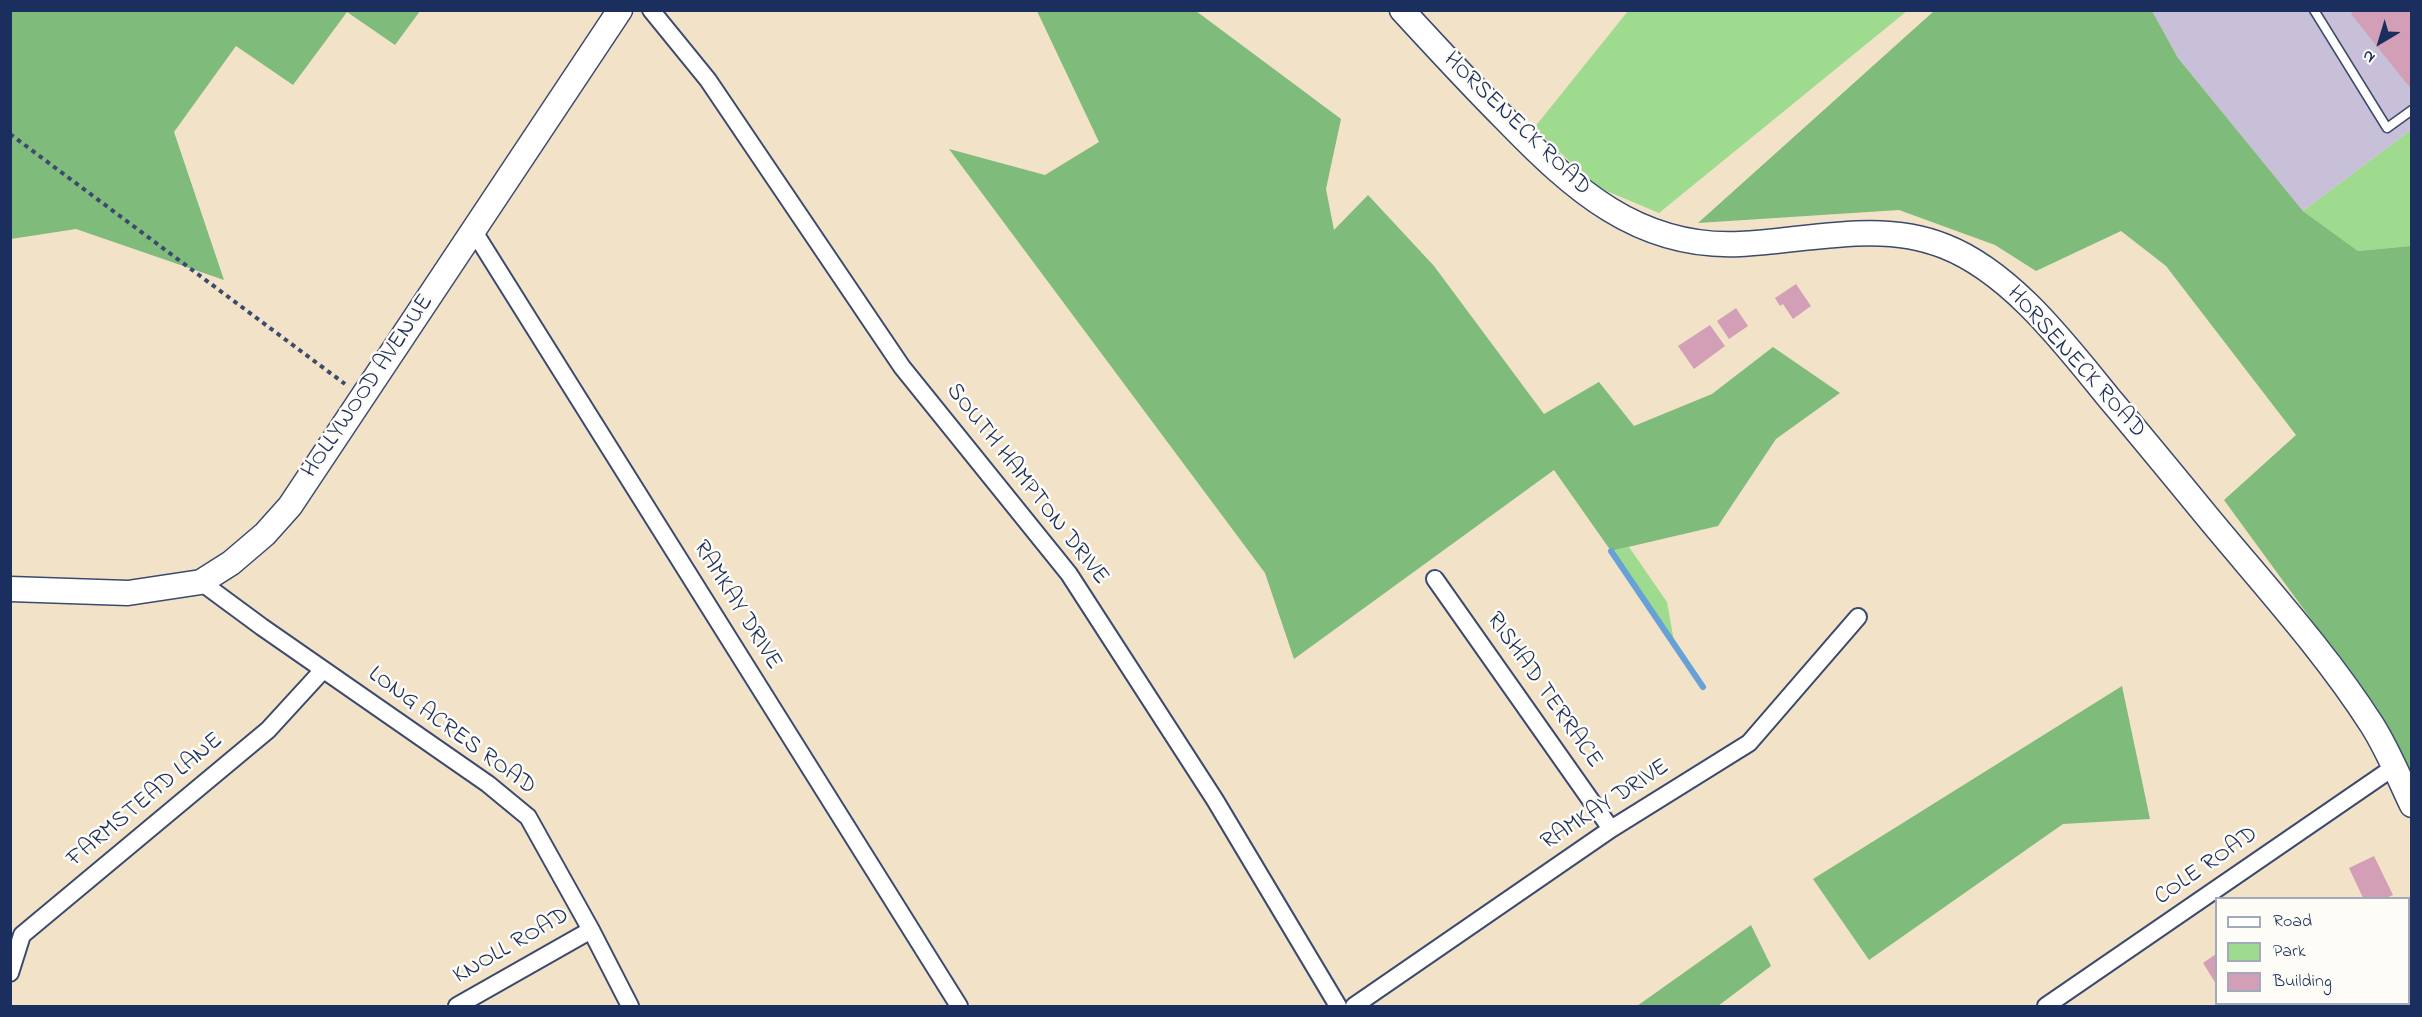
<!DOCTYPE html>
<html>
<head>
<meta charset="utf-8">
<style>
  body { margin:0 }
  #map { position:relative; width:2422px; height:1017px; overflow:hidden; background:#f2e3c8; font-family:"Indie Flower",sans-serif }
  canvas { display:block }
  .frame { position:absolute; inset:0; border:12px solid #1b2f5e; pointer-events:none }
  .legend { position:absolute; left:2215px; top:897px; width:195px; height:108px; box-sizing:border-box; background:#fdfcf7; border:2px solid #a3aaba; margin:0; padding:8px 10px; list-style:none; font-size:18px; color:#1b2f5e }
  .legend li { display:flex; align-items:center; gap:12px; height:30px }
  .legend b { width:30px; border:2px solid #a3aaba }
  .north { position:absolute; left:2350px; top:12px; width:60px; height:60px; -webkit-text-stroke:4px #fdfcf7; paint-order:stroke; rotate:218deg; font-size:16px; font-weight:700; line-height:24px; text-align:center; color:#1b2f5e }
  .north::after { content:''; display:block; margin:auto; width:21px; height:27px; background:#1b2f5e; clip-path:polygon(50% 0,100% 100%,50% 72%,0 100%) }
</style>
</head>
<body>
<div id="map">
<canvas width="2422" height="1017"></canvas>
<div class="frame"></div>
<ul class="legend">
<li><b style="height:8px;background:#fff"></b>Road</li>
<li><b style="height:16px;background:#9fdb8f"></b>Park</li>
<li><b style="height:16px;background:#d29fb7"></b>Building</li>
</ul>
<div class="north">N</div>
</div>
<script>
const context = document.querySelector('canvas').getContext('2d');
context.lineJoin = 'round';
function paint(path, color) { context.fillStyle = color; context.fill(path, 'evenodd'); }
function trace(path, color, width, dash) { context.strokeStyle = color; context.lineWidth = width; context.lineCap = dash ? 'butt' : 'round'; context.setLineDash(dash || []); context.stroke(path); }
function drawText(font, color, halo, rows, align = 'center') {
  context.font = font + ' "Indie Flower",sans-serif'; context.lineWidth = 5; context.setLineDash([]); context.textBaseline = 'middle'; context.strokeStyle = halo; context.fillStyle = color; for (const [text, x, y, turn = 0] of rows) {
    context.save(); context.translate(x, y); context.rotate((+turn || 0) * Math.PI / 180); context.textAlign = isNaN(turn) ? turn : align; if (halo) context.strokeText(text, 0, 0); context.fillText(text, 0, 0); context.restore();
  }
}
paint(new Path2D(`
  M 2152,11 L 2411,11 L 2411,130 L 2303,211 L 2178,58 Z`), '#c8bfd8');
paint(new Path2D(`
  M 1628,11 L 1907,11 L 1659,213 L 1597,187 L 1534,128 Z
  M 2411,130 L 2411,246 L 2358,251 L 2303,211 Z
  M 1629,547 L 1667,602 L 1674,641 L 1611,551 Z`), '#9fdb8f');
paint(new Path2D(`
  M 10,11 L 11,10 L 420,11 L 395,45 L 347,12 L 293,85 L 236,46 L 174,132 L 224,280 L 76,229 L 11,239 Z
  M 1037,11 L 1196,11 L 1341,119 L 1326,189 L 1334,230 L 1368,195 L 1434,266 L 1544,414 L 1599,382 L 1634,426 L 1712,394 L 1773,347 L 1840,393 L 1776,439 L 1718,526 L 1611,551 L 1554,470 L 1294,659 L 1265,573 L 949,149 L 1045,175 L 1099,142 Z
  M 1934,11 L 2152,11 L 2178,58 L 2303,211 L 2358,251 L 2411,246 L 2411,778 L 2370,700 L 2224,500 L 2296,435 L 2166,266 L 2121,231 L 2036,271 L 1995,245 L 1899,210 L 1698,223 Z
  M 2122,686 L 2150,819 L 2063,824 L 1869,960 L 1813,879 Z
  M 1751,925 L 1771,966 L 1718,1006 L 1637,1006 Z`), '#7fbb7a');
trace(new Path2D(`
  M 1611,551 L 1703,687`), '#67a1d7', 6);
paint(new Path2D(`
  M 2355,10 L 2412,10 L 2412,90 L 2351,14 Z
  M 1796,284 L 1811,306 L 1793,319 L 1783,304 L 1780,306 L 1775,298 Z
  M 1736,308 L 1748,326 L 1729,339 L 1717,321 Z
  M 1710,325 L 1725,346 L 1694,369 L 1678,346 Z
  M 2374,856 L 2393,895 L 2386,898 L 2363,898 L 2349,868 Z
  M 2216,954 L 2216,984 L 2203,963 Z`), '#d29fb7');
const lane = new Path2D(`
  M 2314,10 L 2387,128 L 2412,110`);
const street = new Path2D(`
  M 651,10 L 708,80 L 902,367 L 1069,574 L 1215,800 L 1338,1006
  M 473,230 L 959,1006
  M 1435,579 L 1611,829
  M 201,582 L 262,627 L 488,784 L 528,817 L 591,930 L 630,1006
  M 10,973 L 22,935 L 268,730 L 323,670
  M 457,1006 L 591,930
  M 1354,1006 L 1611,829 L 1749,743 L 1858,617
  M 2046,1006 L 2394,767`);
const secondary = new Path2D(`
  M 1402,10 C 1436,47 1470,84 1506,120 C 1572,188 1638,249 1740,244 C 1806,241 1880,220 1944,246 C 2011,272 2065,344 2109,398 C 2142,437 2174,476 2206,515 C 2262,583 2324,650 2372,725 C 2388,750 2399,778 2412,805
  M 10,589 L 128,593 L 201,582 L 231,563 L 265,534 L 290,506 L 620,10`);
trace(lane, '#3b4a6e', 11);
trace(street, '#3b4a6e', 20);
trace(secondary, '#3b4a6e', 27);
trace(new Path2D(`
  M 10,134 L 345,384`), '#3b4a6e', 4, [4.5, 4.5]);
trace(lane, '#fff', 8);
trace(street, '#fff', 16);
trace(secondary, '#fff', 24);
drawText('24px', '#1b2f5e', '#fdfcf7', [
  ["HORSENECK ROAD",1516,125,44],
  ["HORSENECK ROAD",2075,363,48],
  ["HOLLYWOOD AVENUE",369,387,-56],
  ["SOUTH HAMPTON DRIVE",1026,485,52],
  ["RAMKAY DRIVE",736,606,58],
  ["RISHAD TERRACE",1543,691,55],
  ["LONG ACRES ROAD",451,732,36],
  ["FARMSTEAD LANE",146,801,-40],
  ["RAMKAY DRIVE",1606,806,-33],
  ["COLE ROAD",2207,867,-35],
  ["KNOLL ROAD",512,947,-30]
]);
</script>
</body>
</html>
